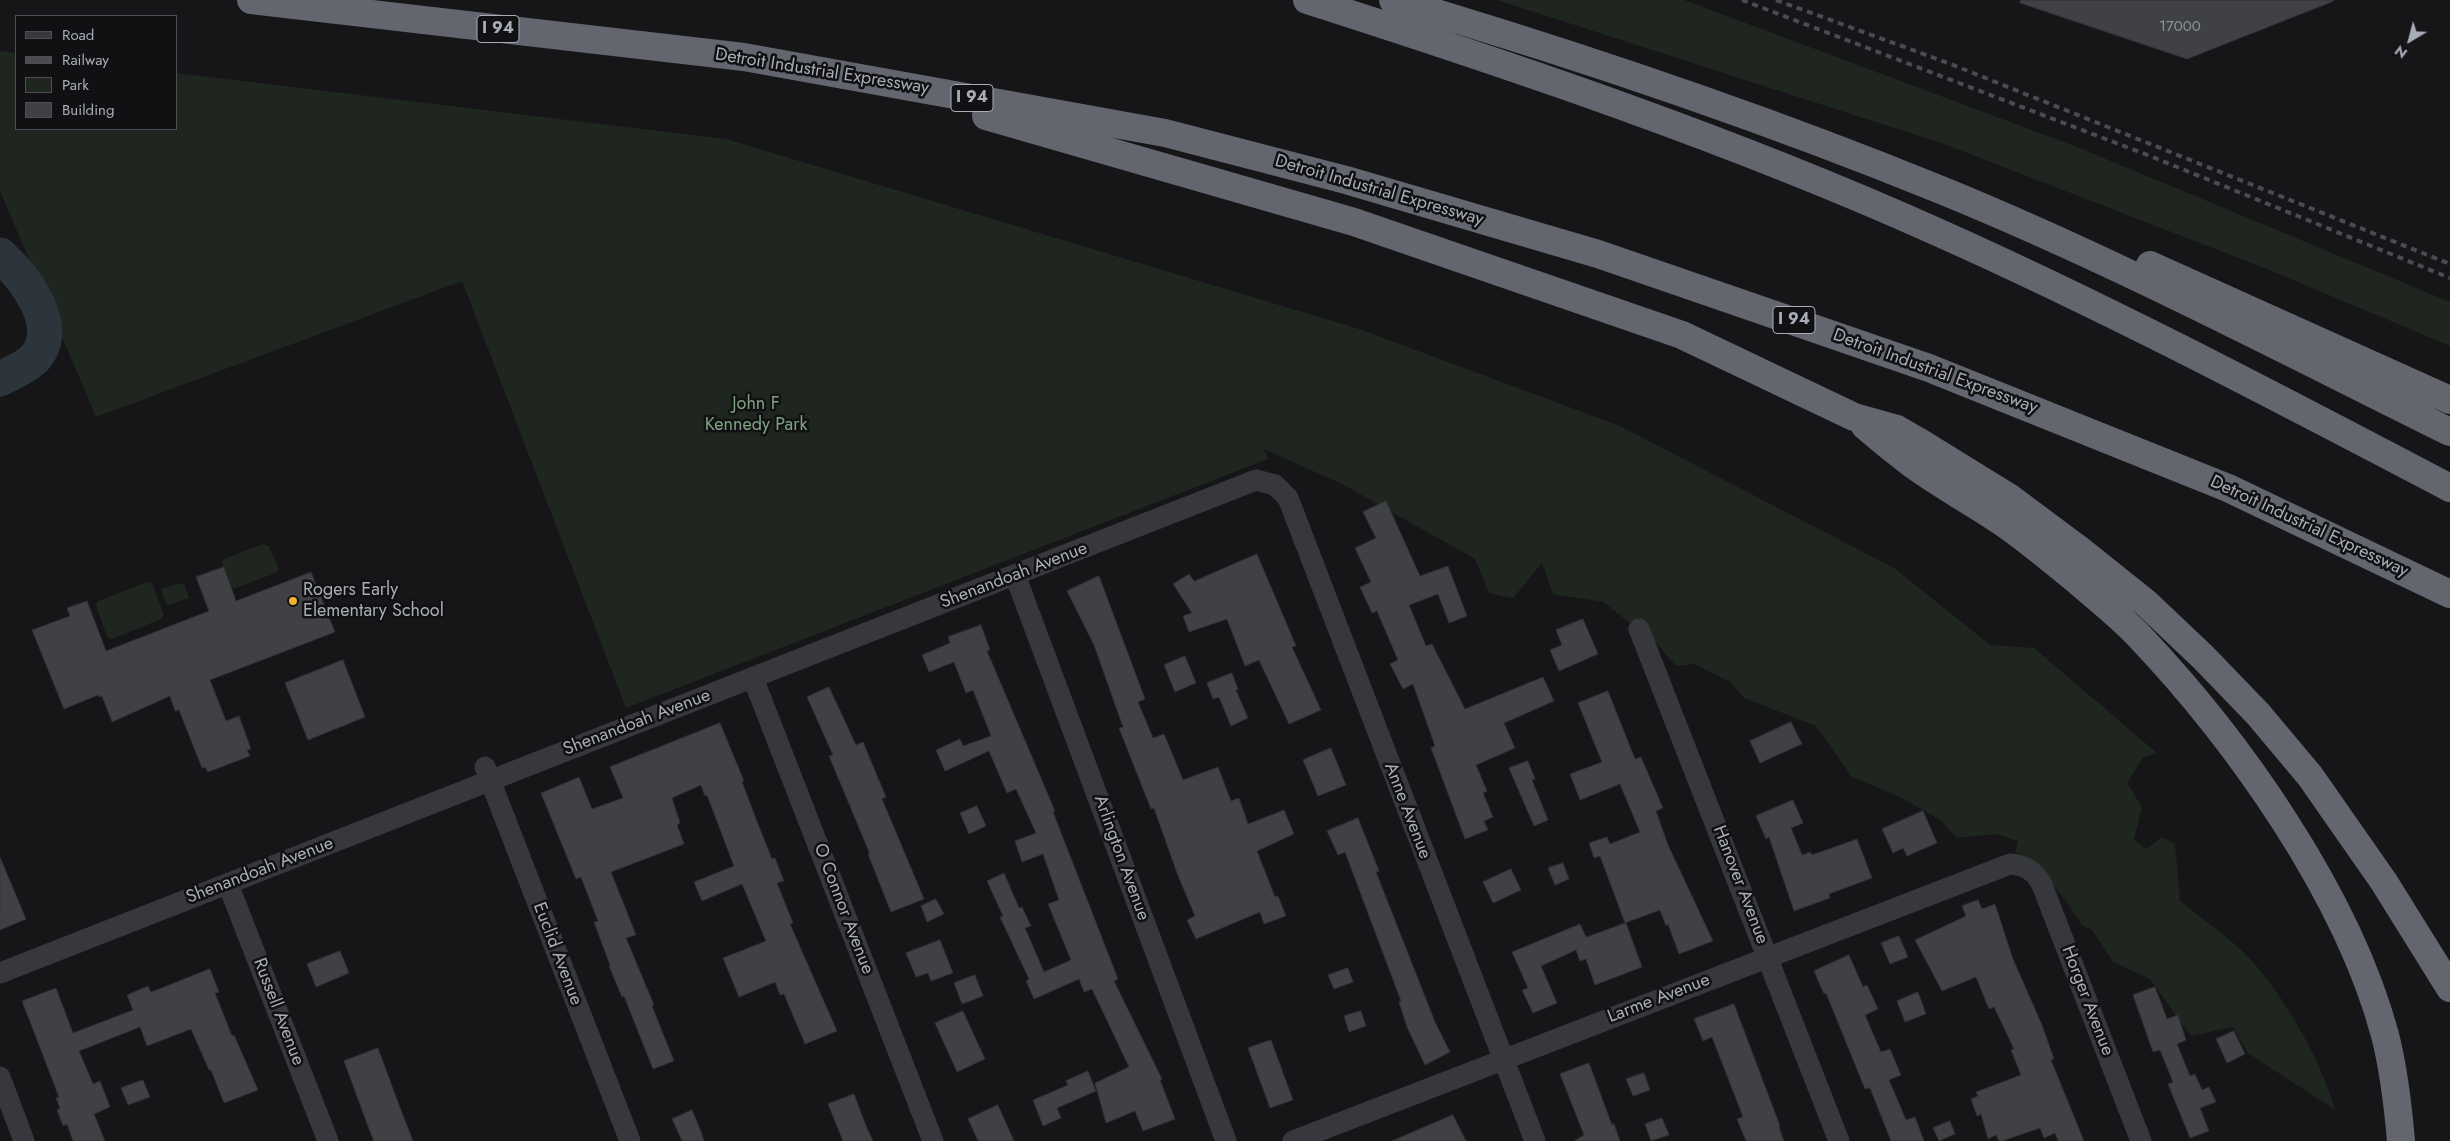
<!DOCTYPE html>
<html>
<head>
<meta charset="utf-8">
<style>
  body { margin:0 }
  #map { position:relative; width:2450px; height:1141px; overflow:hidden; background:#161618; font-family:Jost,sans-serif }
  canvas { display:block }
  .legend { position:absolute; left:15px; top:15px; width:162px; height:115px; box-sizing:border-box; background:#111113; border:1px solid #4d4f55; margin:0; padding:6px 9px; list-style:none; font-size:15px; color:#a8adb8 }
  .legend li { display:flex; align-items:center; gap:10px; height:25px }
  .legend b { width:25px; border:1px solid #4d4f55 }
  .north { position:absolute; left:2385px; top:15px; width:50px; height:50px; -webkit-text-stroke:4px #111113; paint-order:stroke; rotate:217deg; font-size:14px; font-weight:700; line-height:20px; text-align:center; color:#a8adb8 }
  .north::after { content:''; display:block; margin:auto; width:18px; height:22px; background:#a8adb8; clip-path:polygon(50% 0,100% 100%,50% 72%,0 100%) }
</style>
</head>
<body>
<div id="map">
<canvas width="2450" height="1141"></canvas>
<ul class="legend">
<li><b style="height:6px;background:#37383d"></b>Road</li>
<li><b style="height:6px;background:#4a4c52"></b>Railway</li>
<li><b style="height:14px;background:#1e261f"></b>Park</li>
<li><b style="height:14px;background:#404145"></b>Building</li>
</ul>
<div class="north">N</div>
</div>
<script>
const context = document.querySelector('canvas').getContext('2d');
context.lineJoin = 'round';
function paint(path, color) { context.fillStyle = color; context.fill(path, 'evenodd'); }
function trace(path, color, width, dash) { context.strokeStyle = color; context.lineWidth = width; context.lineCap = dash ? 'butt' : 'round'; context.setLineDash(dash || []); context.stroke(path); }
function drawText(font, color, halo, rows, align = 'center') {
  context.font = font + ' Jost,sans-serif'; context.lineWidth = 5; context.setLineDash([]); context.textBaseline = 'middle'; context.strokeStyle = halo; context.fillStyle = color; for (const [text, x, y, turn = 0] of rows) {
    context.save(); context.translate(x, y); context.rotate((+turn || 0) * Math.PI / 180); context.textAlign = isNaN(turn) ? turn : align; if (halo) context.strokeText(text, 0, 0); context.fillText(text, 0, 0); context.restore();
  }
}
paint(new Path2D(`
  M 1497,0 L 1684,0 L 2077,147 L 2450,302 L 2450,346 L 2267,269 L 1944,144 Z
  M 0,51 L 16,53 L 16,129 L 176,129 L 176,73 L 726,139 L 1359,329 L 1620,426 L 1894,568 L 1990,645 L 2034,648 L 2157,753 L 2143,758 L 2127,783 L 2142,807 L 2134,840 L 2146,849 L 2162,837 L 2175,844 L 2180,901 C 2203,920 2231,938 2251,960 C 2286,999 2321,1060 2335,1110 L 2248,1053 L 2233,1027 L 2191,1036 L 2150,979 L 2113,962 L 2092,930 L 2082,925 L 2063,897 L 2032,860 L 2015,852 L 2018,841 L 1996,834 L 1957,838 L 1939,819 L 1900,797 L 1852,777 L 1816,726 L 1744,698 L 1730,682 L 1694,664 L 1676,666 L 1657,644 L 1603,602 L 1553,594 L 1542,563 L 1513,598 L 1489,593 L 1475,559 L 1344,485 L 1264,449 L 1268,459 L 626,708 L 462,281 L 96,417 L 0,191 Z
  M 263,544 L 269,546 L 279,569 L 276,573 L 233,589 L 222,562 L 224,559 Z
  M 147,582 L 152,583 L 164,615 L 161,619 L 112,639 L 107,637 L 96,605 L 98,601 Z
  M 181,583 L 184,584 L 189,598 L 169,605 L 166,604 L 161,589 Z`), '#1e261f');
trace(new Path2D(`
  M 0,255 C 24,277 64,327 34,359 C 25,368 11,373 0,379`), '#2c353c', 35);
const building = new Path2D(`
  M 2021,0 L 2334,0 L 2334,1 L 2187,59 L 2020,3 Z
  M 1386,501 L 1420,576 L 1448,566 L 1467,616 L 1449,623 L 1438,594 L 1409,605 L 1426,646 L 1432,644 L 1465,709 L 1543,677 L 1554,701 L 1504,723 L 1515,748 L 1476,765 L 1487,791 L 1483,793 L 1493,817 L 1484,821 L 1488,830 L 1465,839 L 1431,748 L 1435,746 L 1413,684 L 1403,689 L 1390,664 L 1398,660 L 1377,611 L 1372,613 L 1360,587 L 1371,582 L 1355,548 L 1376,538 L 1363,512 Z
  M 1257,554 L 1296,646 L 1292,647 L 1321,710 L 1289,724 L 1259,660 L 1245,666 L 1227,619 L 1189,632 L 1183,616 L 1192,613 L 1173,584 L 1189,574 L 1194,581 Z
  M 224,567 L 236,601 L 311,572 L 335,632 L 210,680 L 226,721 L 239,716 L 251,749 L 247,750 L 250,756 L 208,772 L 205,767 L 202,768 L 179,710 L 175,711 L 170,696 L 112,722 L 102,696 L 99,697 L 98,695 L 64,709 L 32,630 L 70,616 L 67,608 L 87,601 L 106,651 L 209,611 L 196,577 Z
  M 1099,576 L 1145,699 L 1138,702 L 1153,738 L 1164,734 L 1183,780 L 1218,767 L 1231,801 L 1239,798 L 1248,824 L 1284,810 L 1294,834 L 1257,851 L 1275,897 L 1278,896 L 1286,916 L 1264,924 L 1260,912 L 1196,939 L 1187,920 L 1195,916 L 1177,873 L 1154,808 L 1151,809 L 1119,728 L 1123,727 L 1094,645 L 1067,591 Z
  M 1583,619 L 1598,654 L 1559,671 L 1550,650 L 1562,645 L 1556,630 Z
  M 981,625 L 990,650 L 987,651 L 1055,811 L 1053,812 L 1118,979 L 1114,981 L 1162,1079 L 1160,1080 L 1175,1119 L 1143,1131 L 1135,1111 L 1106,1123 L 1095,1083 L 1129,1067 L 1092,989 L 1084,992 L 1079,979 L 1034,999 L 1026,981 L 1029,979 L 1000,917 L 1003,916 L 987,881 L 1004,873 L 1019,908 L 1022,907 L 1031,926 L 1025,928 L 1044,972 L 1071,960 L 1048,904 L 1059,900 L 1043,854 L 1022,862 L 1015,841 L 1036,833 L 1016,789 L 1007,793 L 989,751 L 945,771 L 936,750 L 960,739 L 963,746 L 991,736 L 973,690 L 966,693 L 954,662 L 929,672 L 922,655 L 950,643 L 948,637 Z
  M 1185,656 L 1196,683 L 1175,692 L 1164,665 Z
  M 343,660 L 365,717 L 308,740 L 285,683 Z
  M 1232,673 L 1238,689 L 1236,690 L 1248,718 L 1231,726 L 1219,697 L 1213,699 L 1207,683 Z
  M 829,687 L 856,745 L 863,742 L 886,797 L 882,799 L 924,899 L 891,912 L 868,854 L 870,854 L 829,756 L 833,755 L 807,697 Z
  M 1608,691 L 1635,759 L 1641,757 L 1663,808 L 1656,811 L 1668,845 L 1713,941 L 1679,954 L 1668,924 L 1666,926 L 1660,910 L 1625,923 L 1600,856 L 1594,858 L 1589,843 L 1607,837 L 1610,844 L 1640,832 L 1620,784 L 1580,800 L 1570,774 L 1602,762 L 1578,703 Z
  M 1791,722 L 1802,744 L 1760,763 L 1750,741 Z
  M 720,723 L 744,781 L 742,782 L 758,824 L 772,859 L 775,858 L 784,881 L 777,883 L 793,923 L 790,924 L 837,1031 L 805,1044 L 784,994 L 780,995 L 775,982 L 739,997 L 723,958 L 766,941 L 742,884 L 702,901 L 694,882 L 734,866 L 707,795 L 705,796 L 701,785 L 672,798 L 680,823 L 677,825 L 684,844 L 611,872 L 636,935 L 626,938 L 654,1005 L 652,1006 L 674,1061 L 653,1069 L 624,996 L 622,997 L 609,966 L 610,965 L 594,922 L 598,921 L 581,877 L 576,879 L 541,793 L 579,777 L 592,809 L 623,798 L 610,767 Z
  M 1331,748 L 1346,785 L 1318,796 L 1303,760 Z
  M 1528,761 L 1535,779 L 1532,780 L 1548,820 L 1534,826 L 1509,768 Z
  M 1793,800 L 1803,823 L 1791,828 L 1802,855 L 1810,852 L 1812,855 L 1857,839 L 1872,878 L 1829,894 L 1830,898 L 1794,911 L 1769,837 L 1766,839 L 1756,816 Z
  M 977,806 L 986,826 L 969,834 L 960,813 Z
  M 1923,811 L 1937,843 L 1907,856 L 1903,848 L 1893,853 L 1882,829 Z
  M 1358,818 L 1379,871 L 1376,872 L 1435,1022 L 1450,1052 L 1425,1065 L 1407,1027 L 1399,1002 L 1401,1001 L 1345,852 L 1338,855 L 1327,831 Z
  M 0,857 L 26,919 L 0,930 Z
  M 1563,863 L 1569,879 L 1555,885 L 1548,868 Z
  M 1511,869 L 1521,890 L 1493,903 L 1483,882 Z
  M 936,899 L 944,914 L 927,922 L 921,906 Z
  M 1978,900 L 1982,909 L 1995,904 L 2013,959 L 2042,1025 L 2054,1059 L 2051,1060 L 2084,1141 L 2058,1141 L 2055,1133 L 2044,1138 L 2040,1128 L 2002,1141 L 1999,1141 L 1996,1135 L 1988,1139 L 1981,1114 L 1977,1116 L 1971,1099 L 1978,1096 L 1976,1092 L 2021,1075 L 2011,1050 L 2014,1049 L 1994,1007 L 1989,1009 L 1976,977 L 1942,991 L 1915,940 L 1966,916 L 1962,906 Z
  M 1626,923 L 1642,967 L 1595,985 L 1586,959 L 1580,961 L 1576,950 L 1541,966 L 1557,1003 L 1533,1013 L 1522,990 L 1528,988 L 1512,952 L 1580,924 L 1586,937 Z
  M 1899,936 L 1908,957 L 1890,964 L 1881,943 Z
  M 940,940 L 953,973 L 931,981 L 928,973 L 916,977 L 906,953 Z
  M 340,951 L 349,973 L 316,987 L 307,964 Z
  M 1849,955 L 1863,987 L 1867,985 L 1878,1009 L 1865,1015 L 1881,1052 L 1890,1049 L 1901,1075 L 1889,1080 L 1906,1120 L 1915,1117 L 1924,1141 L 1891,1141 L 1870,1088 L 1865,1089 L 1826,993 L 1824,994 L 1814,971 Z
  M 1348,968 L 1353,982 L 1334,989 L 1328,975 Z
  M 210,969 L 219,992 L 215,993 L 232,1036 L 234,1035 L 258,1090 L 224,1103 L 211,1070 L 209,1070 L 191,1029 L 147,1046 L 140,1027 L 79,1051 L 93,1084 L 100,1081 L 110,1107 L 94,1114 L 105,1141 L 73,1141 L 67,1124 L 63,1126 L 57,1110 L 60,1108 L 56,1098 L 59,1097 L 22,1001 L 56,988 L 73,1033 L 133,1010 L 127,995 L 148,986 L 151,992 Z
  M 975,975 L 983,996 L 962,1004 L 954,983 Z
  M 2155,987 L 2167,1019 L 2178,1015 L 2186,1040 L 2177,1044 L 2190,1076 L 2195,1074 L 2202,1090 L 2209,1087 L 2216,1102 L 2200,1108 L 2209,1131 L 2190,1138 L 2168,1084 L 2173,1082 L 2160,1050 L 2153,1052 L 2133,995 Z
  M 1918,992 L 1926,1014 L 1905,1022 L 1897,1001 Z
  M 1734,1004 L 1780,1126 L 1779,1127 L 1784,1141 L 1746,1141 L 1737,1119 L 1743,1117 L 1712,1037 L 1703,1041 L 1694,1019 Z
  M 963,1011 L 985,1059 L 957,1072 L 935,1023 Z
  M 1361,1011 L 1366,1026 L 1349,1032 L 1344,1016 Z
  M 2234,1031 L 2245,1054 L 2227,1063 L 2216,1039 Z
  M 1271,1040 L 1293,1100 L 1270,1108 L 1248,1048 Z
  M 378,1048 L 399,1105 L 413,1141 L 374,1141 L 369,1129 L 344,1061 Z
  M 1589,1063 L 1612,1125 L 1614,1124 L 1620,1141 L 1574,1141 L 1584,1135 L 1560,1074 Z
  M 1088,1071 L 1096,1091 L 1057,1108 L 1061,1118 L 1043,1126 L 1033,1100 L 1068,1085 L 1066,1081 Z
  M 1644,1073 L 1650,1090 L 1633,1096 L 1626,1079 Z
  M 143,1080 L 150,1097 L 128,1105 L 121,1088 Z
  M 854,1094 L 866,1126 L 873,1141 L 843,1141 L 828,1104 Z
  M 998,1105 L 1014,1141 L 978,1141 L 968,1119 Z
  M 692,1110 L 700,1129 L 704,1141 L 682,1141 L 672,1119 Z
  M 1453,1115 L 1466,1141 L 1392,1141 Z
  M 1662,1118 L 1669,1135 L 1651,1141 L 1645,1124 Z
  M 1950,1121 L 1955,1134 L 1939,1141 L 1933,1128 Z`);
paint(building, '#404145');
trace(building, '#303034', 1);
trace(new Path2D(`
  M 1015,575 L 1226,1141
  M 1639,629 L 1839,1141
  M 753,678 L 933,1141
  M 485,767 L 630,1141
  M 228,884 L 328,1141
  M 0,973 L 1256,480 L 1275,485 L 1288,498 L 1535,1141
  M 0,1077 L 24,1141
  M 1293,1141 L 2010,864 C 2025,865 2035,871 2042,885 L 2141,1141`), '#37383d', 21);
trace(new Path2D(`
  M 251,0 L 744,57 L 1165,133 L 1346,180 L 1598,254 L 1929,368 L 2228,488 L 2450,594
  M 1307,0 C 1519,68 1732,140 1935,231 C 2110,309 2280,399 2450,488
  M 1393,0 C 1578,55 1762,117 1941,190 C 2115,261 2282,349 2450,432
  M 986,116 L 1354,222 L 1682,335 L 1854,417 L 1897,429 L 1916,440 L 2010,498 L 2081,551 L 2146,603 L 2203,657 L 2258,714 L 2310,776 L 2384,882 L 2450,988
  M 2150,265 L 2450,400
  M 1865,426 C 1880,439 1896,452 1912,464 C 1941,485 1972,502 2002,522 C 2027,539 2052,560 2075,579 C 2096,597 2119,615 2138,635 C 2238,740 2347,894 2385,1035 C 2394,1070 2398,1106 2401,1141`), '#63666e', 28);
trace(new Path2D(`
  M 1742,0 L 2150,156 L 2450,278
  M 1776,0 L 1948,63 L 2450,264`), '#4a4c52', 4, [6, 5]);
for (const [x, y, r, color] of [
  [293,601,5,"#f2b134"]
]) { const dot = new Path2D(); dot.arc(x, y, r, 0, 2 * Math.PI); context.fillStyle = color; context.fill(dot); trace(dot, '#111113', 2); }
drawText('15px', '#8e929b', null, [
  ["17000",2180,27]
]);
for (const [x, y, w] of [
  [498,29,42],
  [972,98,42],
  [1794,320,42]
]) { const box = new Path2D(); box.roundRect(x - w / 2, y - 13.5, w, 27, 4); context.fillStyle = '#111113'; context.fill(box); trace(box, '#a8adb8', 1); }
drawText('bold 16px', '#a8adb8', null, [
  ["I 94",498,29],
  ["I 94",972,98],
  ["I 94",1794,320]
]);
drawText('18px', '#a8adb8', '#111113', [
  ["Detroit Industrial Expressway",822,72,9],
  ["Detroit Industrial Expressway",1379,191,16],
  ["Detroit Industrial Expressway",1935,372,20],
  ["Detroit Industrial Expressway",2309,527,25],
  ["Shenandoah Avenue",1014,576,-21],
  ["Shenandoah Avenue",637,723,-21],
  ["Anne Avenue",1407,811,69],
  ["Arlington Avenue",1121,858,70],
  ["Shenandoah Avenue",260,871,-21],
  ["Hanover Avenue",1740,885,69],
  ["O Connor Avenue",843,909,69],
  ["Euclid Avenue",557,954,69],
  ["Larme Avenue",1659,999,-21],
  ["Horger Avenue",2087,1001,69],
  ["Russell Avenue",278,1012,69]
]);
drawText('18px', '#7fa381', '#111113', [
  ["John F",756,405],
  ["Kennedy Park",756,426]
]);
drawText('18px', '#a8adb8', '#111113', [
  ["Rogers Early",303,591],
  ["Elementary School",303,612]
], 'left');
</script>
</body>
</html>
